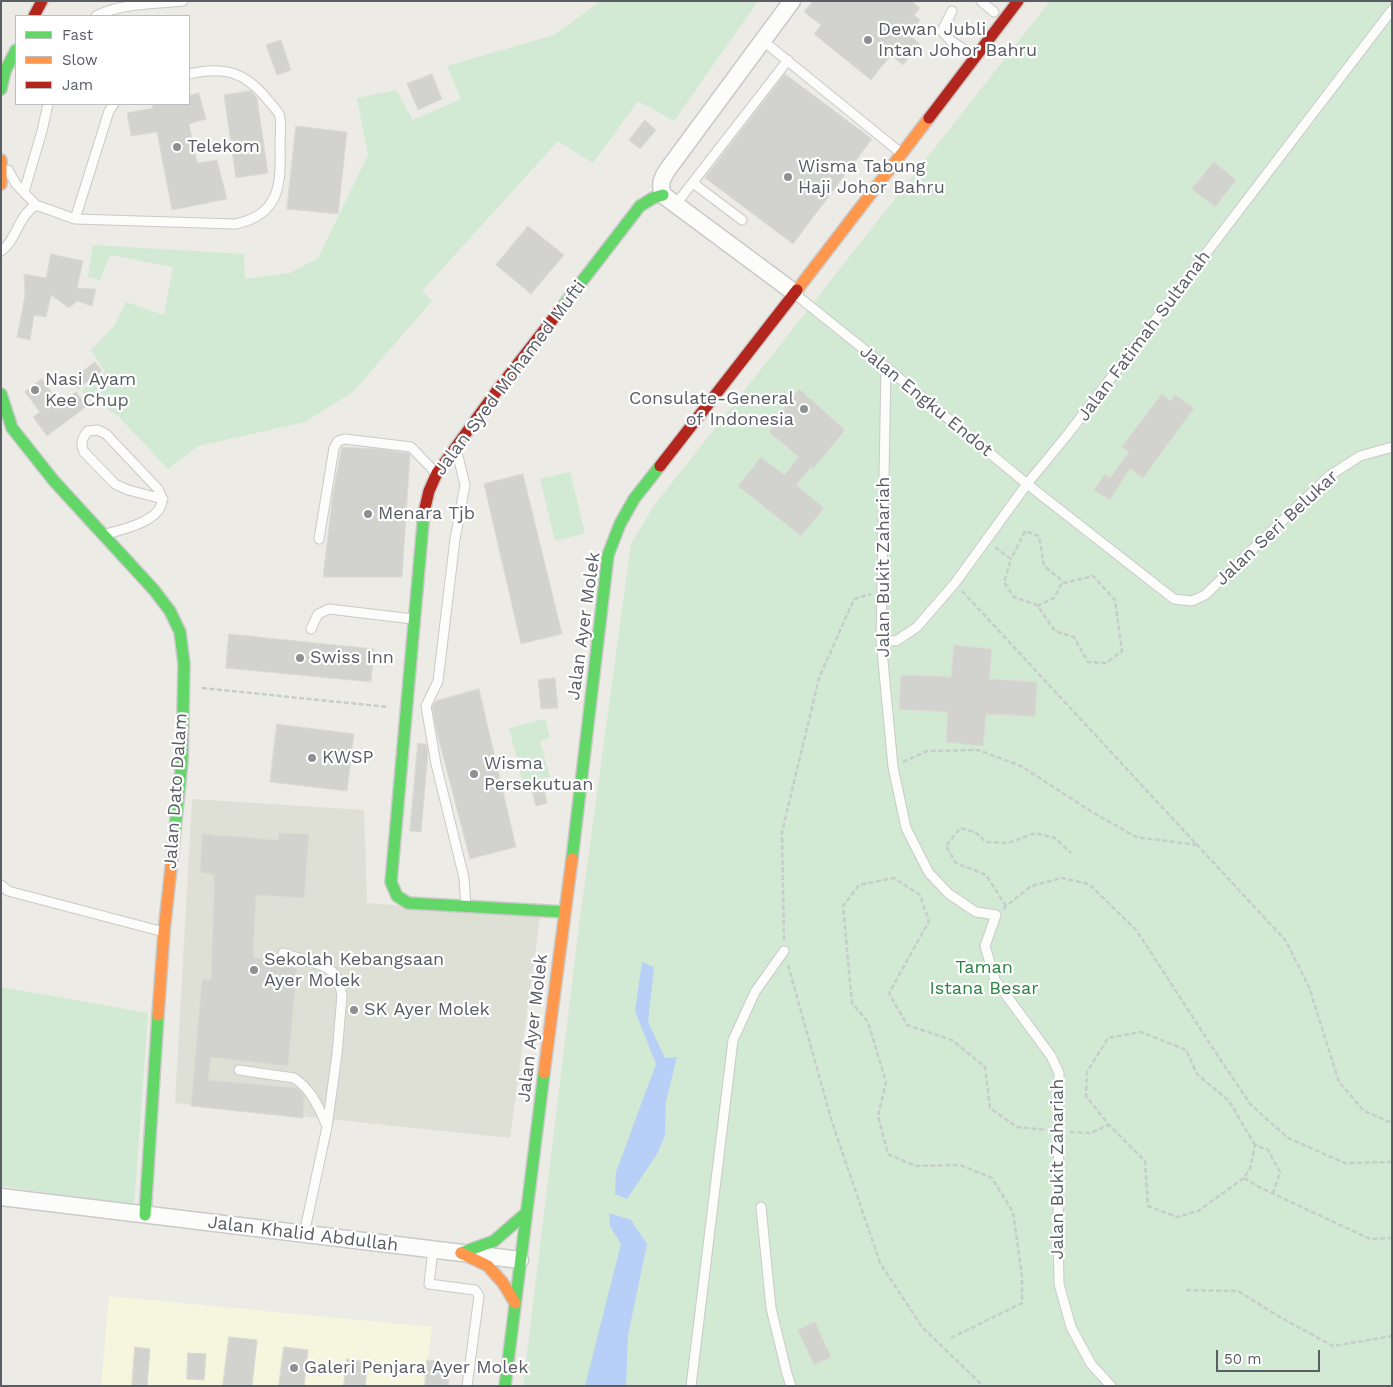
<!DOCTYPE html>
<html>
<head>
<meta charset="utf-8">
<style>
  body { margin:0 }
  #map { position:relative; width:1393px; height:1387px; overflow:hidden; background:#ecebe5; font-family:"Work Sans",sans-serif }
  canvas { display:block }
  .frame { position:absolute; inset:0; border:2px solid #5a5d64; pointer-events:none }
  .legend { position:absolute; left:15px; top:15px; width:175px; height:90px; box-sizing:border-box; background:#fff; border:1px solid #bdbec1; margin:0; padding:6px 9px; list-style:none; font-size:15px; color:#5a5d64 }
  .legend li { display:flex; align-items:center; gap:10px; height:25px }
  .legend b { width:25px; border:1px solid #bdbec1 }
  .scale { position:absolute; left:1216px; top:1350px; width:104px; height:22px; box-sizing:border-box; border:2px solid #5a5d64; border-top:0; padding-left:6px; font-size:15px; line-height:18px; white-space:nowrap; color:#5a5d64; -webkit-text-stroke:4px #fff; paint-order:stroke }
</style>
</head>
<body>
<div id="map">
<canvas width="1393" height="1387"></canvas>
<div class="frame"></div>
<ul class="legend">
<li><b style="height:6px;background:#63d668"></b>Fast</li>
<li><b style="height:6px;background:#ff974d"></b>Slow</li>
<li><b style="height:6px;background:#b3261e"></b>Jam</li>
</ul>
<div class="scale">50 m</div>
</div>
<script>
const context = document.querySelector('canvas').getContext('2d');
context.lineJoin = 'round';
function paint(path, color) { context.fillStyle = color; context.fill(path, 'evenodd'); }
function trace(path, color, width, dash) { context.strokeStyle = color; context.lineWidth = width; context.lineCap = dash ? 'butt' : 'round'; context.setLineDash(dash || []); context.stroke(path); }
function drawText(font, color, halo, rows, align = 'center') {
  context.font = font + ' "Work Sans",sans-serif'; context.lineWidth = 4.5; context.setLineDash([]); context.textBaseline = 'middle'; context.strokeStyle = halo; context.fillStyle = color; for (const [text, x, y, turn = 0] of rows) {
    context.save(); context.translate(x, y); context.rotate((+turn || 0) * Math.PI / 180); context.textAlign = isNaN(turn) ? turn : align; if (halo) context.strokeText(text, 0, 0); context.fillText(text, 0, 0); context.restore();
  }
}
paint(new Path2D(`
  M 109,1296 L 432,1327 L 425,1386 L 101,1386 Z`), '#f6f5dd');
paint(new Path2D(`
  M 192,799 L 364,810 L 367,903 L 540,917 L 510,1138 L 175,1103 Z`), '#dedfd5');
paint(new Path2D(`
  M 601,1 L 758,1 L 674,121 L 638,101 L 593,163 L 558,141 L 422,291 L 432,301 L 353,392 L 305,422 L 198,446 L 168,469 L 119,417 L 81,391 L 105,372 L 91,350 L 114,326 L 126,302 L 164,315 L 173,267 L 110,255 L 100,280 L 88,277 L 93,245 L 244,254 L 245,279 L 290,273 L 318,258 L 368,155 L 357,98 L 396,90 L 413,120 L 461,99 L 447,66 L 554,35 Z
  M 1050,1 L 1392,1 L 1392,1386 L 523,1386 L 580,918 L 631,544 L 653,507 Z
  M 570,472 L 585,533 L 555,541 L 540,479 Z
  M 545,719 L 550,738 L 540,741 L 550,777 L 523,783 L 509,728 Z
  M 1,987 L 148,1013 L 134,1206 L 1,1186 Z`), '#d2ead3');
paint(new Path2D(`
  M 642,962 L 654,967 L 648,1022 L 665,1058 L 677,1057 L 666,1101 L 665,1136 L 657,1154 L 627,1199 L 615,1194 L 616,1172 L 656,1064 L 635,1011 Z
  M 609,1213 L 631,1220 L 647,1244 L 628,1335 L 626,1386 L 585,1386 L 621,1244 L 610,1226 Z`), '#b8cff7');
const building = new Path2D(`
  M 813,1 L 911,1 L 920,8 L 914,15 L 920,20 L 909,35 L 920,44 L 903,65 L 891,55 L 871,80 L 814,34 L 821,25 L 804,12 Z
  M 281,40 L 291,70 L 277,75 L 266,45 Z
  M 432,74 L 442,99 L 418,110 L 407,84 Z
  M 785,74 L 872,139 L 793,244 L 705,178 Z
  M 251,91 L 257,98 L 268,173 L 236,178 L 224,95 Z
  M 199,93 L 206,119 L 189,124 L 197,163 L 217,160 L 227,199 L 172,210 L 157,132 L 131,136 L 127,113 L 153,108 L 152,104 L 189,104 L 189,96 Z
  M 645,120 L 656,130 L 640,149 L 629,140 Z
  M 296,126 L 347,132 L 338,214 L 287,209 Z
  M 1214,162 L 1236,180 L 1215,207 L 1192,189 Z
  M 528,226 L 564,255 L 531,294 L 496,265 Z
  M 51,254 L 83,261 L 77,288 L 96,289 L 92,306 L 77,301 L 69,308 L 51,295 L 46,317 L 34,315 L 30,340 L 17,337 L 25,296 L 24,274 L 46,278 Z
  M 95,362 L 102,371 L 78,389 L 72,380 Z
  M 42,379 L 60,404 L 76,392 L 87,406 L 47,436 L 33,417 L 40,412 L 25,392 Z
  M 799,389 L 845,430 L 813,469 L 811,467 L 796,485 L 824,508 L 801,536 L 738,486 L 761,457 L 784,475 L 799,457 L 769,432 Z
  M 1162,394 L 1170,401 L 1175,395 L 1194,408 L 1143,478 L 1130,468 L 1110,500 L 1094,490 L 1105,474 L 1110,478 L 1129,452 L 1122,447 Z
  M 342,447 L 379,449 L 408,453 L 410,455 L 402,577 L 323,577 L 333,493 Z
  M 523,474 L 562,634 L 521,644 L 484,484 Z
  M 229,634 L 374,649 L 371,682 L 226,668 Z
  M 954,645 L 992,649 L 989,679 L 1037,682 L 1035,716 L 986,714 L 983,746 L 946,742 L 948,712 L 899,709 L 901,675 L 951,677 Z
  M 555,678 L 558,708 L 541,709 L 538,680 Z
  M 479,689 L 516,847 L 470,859 L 436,729 L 432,707 L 436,701 Z
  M 277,724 L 354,734 L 347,791 L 270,782 Z
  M 418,743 L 426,744 L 428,753 L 421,832 L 410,831 Z
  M 544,788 L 547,803 L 536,806 L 532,791 Z
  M 279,833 L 309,834 L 304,898 L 256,895 L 253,958 L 282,959 L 297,964 L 288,1066 L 211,1057 L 208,1080 L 297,1088 L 304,1096 L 303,1118 L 191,1106 L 202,979 L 211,980 L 214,895 L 214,875 L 200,872 L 202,834 L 278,840 Z
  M 815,1322 L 831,1357 L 814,1365 L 798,1330 Z
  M 229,1337 L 257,1340 L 252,1386 L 223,1386 Z
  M 135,1347 L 150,1349 L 147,1386 L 132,1386 Z
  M 284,1347 L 308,1350 L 304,1386 L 279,1386 Z
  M 188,1353 L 206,1354 L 204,1380 L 187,1379 Z
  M 347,1359 L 368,1362 L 365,1386 L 344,1386 Z
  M 427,1360 L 450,1363 L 448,1386 L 425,1386 Z`);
paint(building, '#d2d2ce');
trace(building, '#dcdad4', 1);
const lane = new Path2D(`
  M 981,1 L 994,12
  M 952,11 L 942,31 L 951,41 L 975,56
  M 96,16 C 121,3 155,4 183,1
  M 762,40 L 901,153
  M 8,170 L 16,184 L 36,205 L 75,219 L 235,224 C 281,215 281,183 280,144 C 280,136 282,121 279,114 C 276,109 270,103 267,99 C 244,71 223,66 189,74
  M 693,183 L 742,220
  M 24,192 L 42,131 L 48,104
  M 676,204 L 788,60
  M 75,219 L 109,111 L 114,104
  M 1,251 C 17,240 17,217 36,205
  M 795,294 L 886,367 L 1027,484 L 1174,599 L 1192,601 L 1205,595 L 1329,476 L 1360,456 L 1392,447
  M 886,367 L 881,640 L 893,767 L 906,828 L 929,873 L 949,894 L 976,912 L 996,915 L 985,946 L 995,980 L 1051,1056 L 1059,1073 L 1058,1226 L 1059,1284 L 1071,1327 L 1091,1364 L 1111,1386
  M 457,452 L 465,485 L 455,539 L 438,681 L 426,706 L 436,764 L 464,878 L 466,907
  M 106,534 C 121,530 162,521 162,500 C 162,496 159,492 158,489 L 106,434 L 98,430 L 88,431 C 82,438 80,443 84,452 L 115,484 L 128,490 L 163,499
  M 319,539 L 334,448 L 338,441 L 345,439 L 411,447 L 436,473
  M 311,629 L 318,614 L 329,609 L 413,619
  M 881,640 L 896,641 L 917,627 L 955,583 L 1027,484 L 1068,434 L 1392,10
  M 1,885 L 8,891 L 164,932
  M 283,953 L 323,966 L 333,972 L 339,982 L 342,995 L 337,1054 L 327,1127 L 304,1234
  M 239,1070 L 294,1078 C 310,1088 319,1107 326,1124
  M 761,1207 L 771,1308 L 787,1374 L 791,1386
  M 433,1250 L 429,1284 L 475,1290 L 479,1296 L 467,1386
  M 691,1386 L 733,1040 L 755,992 L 784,951`);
const street = new Path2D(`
  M 792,1 L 668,169 C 662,178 659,184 663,195 L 795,293
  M 1,1197 L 520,1260`);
const fast = new Path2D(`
  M 1,89 L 5,71 L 16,50
  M 563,306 L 640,206 L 653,198 L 663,195
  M 1,394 L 12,428 L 54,481 L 154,590 L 170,611 L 180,632 L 184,664 L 182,761 L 173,849
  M 424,512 L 391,882 L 397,896 L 408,903 L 565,912
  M 572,859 L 608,555 L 620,524 L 634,499 L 660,466
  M 145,1215 L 158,1015
  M 461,1253 L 494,1241 L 525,1214
  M 505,1386 L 544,1073`);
const slow = new Path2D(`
  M 1,160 L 1,184
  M 797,290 L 929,118
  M 158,1015 L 164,932 L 173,849
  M 544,1073 L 572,859
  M 461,1253 L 488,1266 L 503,1283 L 515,1303`);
const jam = new Path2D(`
  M 34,16 L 42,1
  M 929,118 L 1018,1
  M 660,466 L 797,290
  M 424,512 L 429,491 L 437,473 L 496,392 L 563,306`);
trace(lane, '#c9cac9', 11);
trace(street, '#c9cac9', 19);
trace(fast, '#c9c9c9', 14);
trace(slow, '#c9c9c9', 14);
trace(jam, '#c9c9c9', 14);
trace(new Path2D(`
  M 995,547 L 1011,559 L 1004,582 L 1014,597 L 1037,605 L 1055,631 L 1074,637 L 1088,662 L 1106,663 L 1122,651 L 1115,600 L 1093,576 L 1065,583 L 1044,566 L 1039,536 L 1025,531 L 1011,559
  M 962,591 L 1286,941 L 1309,987 L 1339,1082 L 1364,1111 L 1392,1123
  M 1037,606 L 1054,598 L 1063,581
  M 202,688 L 388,707
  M 903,762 L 927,751 L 978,750 L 1021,766 L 1092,812 L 1136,837 L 1197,845
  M 1006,906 L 986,875 L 956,863 L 946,846 L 960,828 L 975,832 L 986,842 L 1008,843 L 1035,833 L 1055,838 L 1071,853
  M 1003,909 L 1031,886 L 1062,878 L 1089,884 L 1137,931 L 1218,1056 L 1251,1105 L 1288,1138 L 1345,1163 L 1392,1162
  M 784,940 L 782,832 L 819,678 L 854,599 L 871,594
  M 788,965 L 832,1122 L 880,1263 L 922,1327 L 983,1386
  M 1070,1132 L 1090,1133 L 1109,1125
  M 1255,1145 L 1229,1101 L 1197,1074 L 1186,1050 L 1141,1032 L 1108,1038 L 1087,1072 L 1086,1096 L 1109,1125 L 1145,1161 L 1148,1206 L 1177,1217 L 1198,1211 L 1244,1178 L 1250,1169 L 1255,1145 L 1268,1150 L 1280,1172 L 1273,1193
  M 1244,1178 L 1259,1187 L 1370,1239 L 1392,1238
  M 1186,1290 L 1238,1291 L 1278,1316 L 1333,1346 L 1392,1336
  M 951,1338 L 1022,1303 L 1022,1277 L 1013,1212 L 992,1178 L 960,1165 L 916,1166 L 888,1154 L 878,1116 L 886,1082 L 868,1022 L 852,1003 L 843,906 L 859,885 L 894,878 L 920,895 L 929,921 L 889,993 L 907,1025 L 952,1040 L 985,1067 L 990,1108 L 1017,1127 L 1047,1130`), '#c7cdcb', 2.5, [5, 2.5]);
trace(lane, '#fcfcfb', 9);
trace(street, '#fcfcfb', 16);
trace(fast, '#63d668', 11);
trace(slow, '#ff974d', 11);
trace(jam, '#b3261e', 11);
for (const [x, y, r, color] of [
  [868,40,5,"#8d8f91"],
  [177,147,5,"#8d8f91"],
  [788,177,5,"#8d8f91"],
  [35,390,5,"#8d8f91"],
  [804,409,5,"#8d8f91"],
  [368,514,5,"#8d8f91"],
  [300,658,5,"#8d8f91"],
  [312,758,5,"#8d8f91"],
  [474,774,5,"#8d8f91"],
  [254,970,5,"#8d8f91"],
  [354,1010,5,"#8d8f91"],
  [294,1368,5,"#8d8f91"]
]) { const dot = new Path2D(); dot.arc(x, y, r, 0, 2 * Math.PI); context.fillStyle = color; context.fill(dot); trace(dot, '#fff', 2); }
drawText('18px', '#5a5d64', '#fff', [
  ["Dewan Jubli",878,30],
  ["Intan Johor Bahru",878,51],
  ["Telekom",187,147],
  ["Wisma Tabung",798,167],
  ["Haji Johor Bahru",798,188],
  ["Nasi Ayam",45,380],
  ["Kee Chup",45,401],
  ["Consulate-General",794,399,"right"],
  ["of Indonesia",794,420,"right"],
  ["Menara Tjb",378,514],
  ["Swiss Inn",310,658],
  ["KWSP",322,758],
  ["Wisma",484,764],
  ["Persekutuan",484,785],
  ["Sekolah Kebangsaan",264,960],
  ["Ayer Molek",264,981],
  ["SK Ayer Molek",364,1010],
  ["Galeri Penjara Ayer Molek",304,1368]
], 'left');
drawText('18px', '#5a5d64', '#fff', [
  ["Jalan Fatimah Sultanah",1144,336,-53],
  ["Jalan Syed Mohamed Mufti",510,378,-53],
  ["Jalan Engku Endot",926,401,39],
  ["Jalan Seri Belukar",1277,528,-43],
  ["Jalan Bukit Zahariah",884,567,-90],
  ["Jalan Ayer Molek",584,626,-82],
  ["Jalan Dato Dalam",176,791,-86],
  ["Jalan Ayer Molek",533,1028,-83],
  ["Jalan Bukit Zahariah",1058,1169,-90],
  ["Jalan Khalid Abdullah",303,1234,7]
]);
drawText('18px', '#2c8242', '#fff', [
  ["Taman",984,968],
  ["Istana Besar",984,989]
]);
</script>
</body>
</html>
